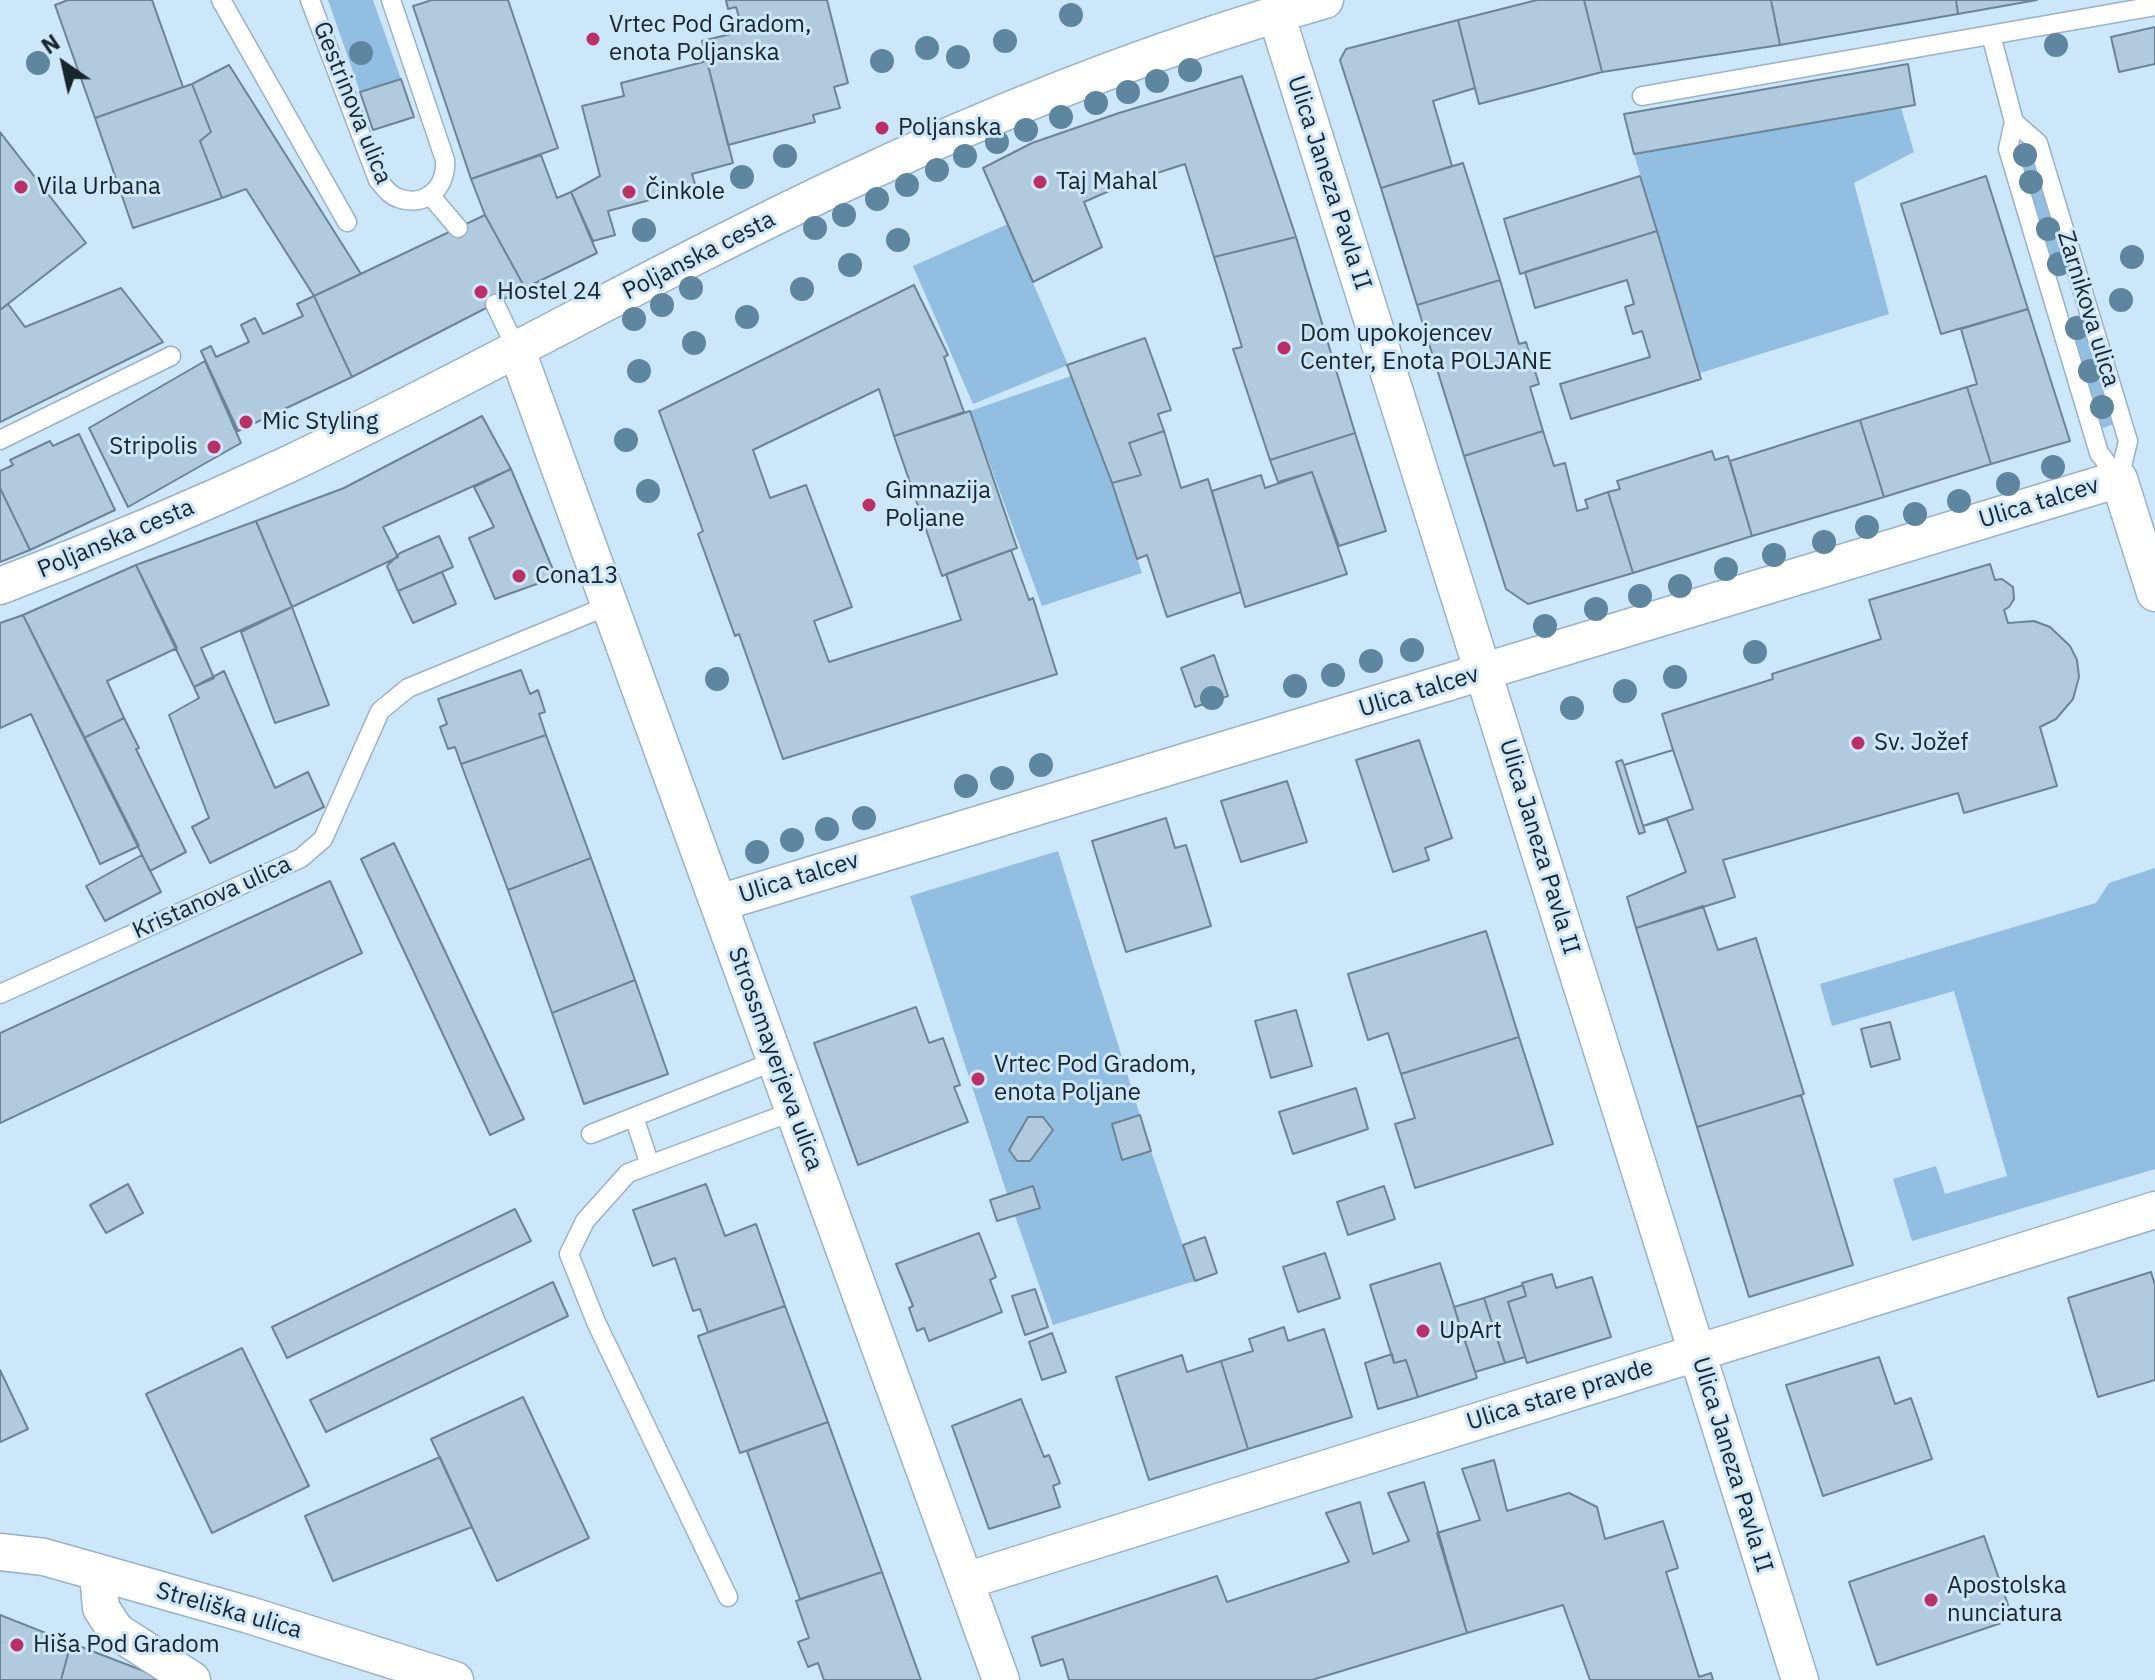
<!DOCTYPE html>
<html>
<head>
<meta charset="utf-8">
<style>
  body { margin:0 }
  #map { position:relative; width:2155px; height:1680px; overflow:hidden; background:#cce6fa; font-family:"IBM Plex Sans",sans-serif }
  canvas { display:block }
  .north { position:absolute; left:24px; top:24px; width:80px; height:80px; -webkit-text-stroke:6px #cce6fa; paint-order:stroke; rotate:326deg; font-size:22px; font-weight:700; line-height:32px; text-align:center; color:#1a242b }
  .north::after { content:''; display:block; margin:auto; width:28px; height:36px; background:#1a242b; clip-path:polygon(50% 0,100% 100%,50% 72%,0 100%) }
</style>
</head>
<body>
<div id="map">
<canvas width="2155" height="1680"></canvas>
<div class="north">N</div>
</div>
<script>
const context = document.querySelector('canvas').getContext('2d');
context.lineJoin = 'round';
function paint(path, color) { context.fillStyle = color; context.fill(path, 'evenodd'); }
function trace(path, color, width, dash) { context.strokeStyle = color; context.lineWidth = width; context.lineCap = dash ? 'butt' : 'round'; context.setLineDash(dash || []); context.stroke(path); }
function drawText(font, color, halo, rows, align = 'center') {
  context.font = font + ' "IBM Plex Sans",sans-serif'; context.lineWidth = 6; context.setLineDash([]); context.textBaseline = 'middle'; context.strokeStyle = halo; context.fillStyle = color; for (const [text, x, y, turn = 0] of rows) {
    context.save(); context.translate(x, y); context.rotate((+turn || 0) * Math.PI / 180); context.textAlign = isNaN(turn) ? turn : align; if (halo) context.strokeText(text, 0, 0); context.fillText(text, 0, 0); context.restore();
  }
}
paint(new Path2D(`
  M 328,0 L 373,0 L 401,79 L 360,92 Z
  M 1901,108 L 1914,152 L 1854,183 L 1889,314 L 1700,373 L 1634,154 Z
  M 2026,144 L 2029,148 L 2067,270 L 2059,277 L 2055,275 L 2017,150 L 2019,146 Z
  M 1008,224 L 1068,365 L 973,404 L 913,266 Z
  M 2079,315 L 2083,318 L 2115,424 L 2102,428 L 2069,321 L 2071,317 Z
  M 1071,376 L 1112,483 L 1142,573 L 1042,606 L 970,411 Z
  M 1058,851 L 1151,1151 L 1195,1281 L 1053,1325 L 1015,1216 L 1040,1208 L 1033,1186 L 1007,1194 L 910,896 Z
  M 2155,868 L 2155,1169 L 1912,1241 L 1893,1179 L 1936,1166 L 1945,1194 L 2007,1176 L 1954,991 L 1832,1026 L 1820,984 L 2096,903 L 2109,883 Z`), '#92bfe1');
const building = new Path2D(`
  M 68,0 L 152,0 L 183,87 L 95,118 L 55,5 Z
  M 432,0 L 508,0 L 558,148 L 471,179 L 413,6 Z
  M 726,0 L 827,0 L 848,83 L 834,87 L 840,108 L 813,115 L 815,122 L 728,145 L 702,41 L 743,31 L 736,7 L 728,9 Z
  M 1537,0 L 1584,0 L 1602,72 L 1479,104 L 1458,20 Z
  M 1584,0 L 1771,0 L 1780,45 L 1602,72 Z
  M 1771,0 L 1956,0 L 1958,14 L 1780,45 Z
  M 1956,0 L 2037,0 L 1958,14 Z
  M 1458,20 L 1475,88 L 1433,101 L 1452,166 L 1381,188 L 1340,60 L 1346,49 Z
  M 2155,27 L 2155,64 L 2119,72 L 2111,37 Z
  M 707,61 L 733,163 L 692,174 L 696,188 L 608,211 L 615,235 L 593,241 L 571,192 L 600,176 L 582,106 L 624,96 L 621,83 Z
  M 1908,64 L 1915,105 L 1634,154 L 1624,114 Z
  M 229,65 L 361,274 L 314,296 L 246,189 L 222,198 L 200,141 L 211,132 L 192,84 Z
  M 1242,76 L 1296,237 L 1214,257 L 1185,164 L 1132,181 L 1084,202 L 1102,247 L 1033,282 L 983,168 L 1032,143 L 1119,113 Z
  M 401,79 L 414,117 L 373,130 L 360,92 Z
  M 192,84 L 211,132 L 200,141 L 222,198 L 133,228 L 95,118 Z
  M 0,132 L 86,243 L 0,310 Z
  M 541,155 L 557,198 L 571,192 L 597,253 L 525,288 L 485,215 L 471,179 Z
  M 1463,163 L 1500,280 L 1417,305 L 1381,188 Z
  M 1640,176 L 1657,231 L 1520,274 L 1504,219 Z
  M 1986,176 L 2028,309 L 1941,334 L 1901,204 Z
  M 485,215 L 525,288 L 352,377 L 314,296 Z
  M 1657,231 L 1701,379 L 1571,419 L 1560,384 L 1650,357 L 1642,331 L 1633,334 L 1625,307 L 1634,304 L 1627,280 L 1535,308 L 1525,272 Z
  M 1296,237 L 1355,433 L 1270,460 L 1233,349 L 1242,347 L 1214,257 Z
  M 1500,280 L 1519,344 L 1526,342 L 1539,384 L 1530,387 L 1543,431 L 1464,456 L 1417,305 Z
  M 914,285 L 948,355 L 944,357 L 964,412 L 894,436 L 879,389 L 753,450 L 770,498 L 806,485 L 852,607 L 814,621 L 829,662 L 961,620 L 946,574 L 1011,550 L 1029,600 L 1033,598 L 1057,674 L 783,759 L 739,634 L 735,636 L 698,534 L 703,531 L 659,411 Z
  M 121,288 L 163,342 L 0,422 L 0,310 L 8,304 L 25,327 Z
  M 314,296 L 352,377 L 238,431 L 201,351 L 211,346 L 216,357 L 249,342 L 241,325 L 255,318 L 263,334 L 303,316 L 297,304 Z
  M 2028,309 L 2070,441 L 1991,464 L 1967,387 L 1977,384 L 1961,329 Z
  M 1145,338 L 1171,410 L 1158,414 L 1164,431 L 1129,443 L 1141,475 L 1112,483 L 1067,365 Z
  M 205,361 L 241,443 L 128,507 L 89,428 Z
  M 1967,387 L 1991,464 L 1884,497 L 1860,420 Z
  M 970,411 L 1017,548 L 942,576 L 894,436 Z
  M 482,416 L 511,469 L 383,527 L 398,557 L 292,607 L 256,521 L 344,488 Z
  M 1860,420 L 1884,497 L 1752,536 L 1730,461 Z
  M 1164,431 L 1181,488 L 1208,479 L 1241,592 L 1167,617 L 1147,555 L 1137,559 L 1112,483 L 1141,475 L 1129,443 Z
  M 1543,431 L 1554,466 L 1565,463 L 1577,511 L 1588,508 L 1585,500 L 1608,492 L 1633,573 L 1528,604 L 1506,589 L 1464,456 Z
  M 1355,433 L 1386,531 L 1339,546 L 1312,472 L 1278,482 L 1270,460 Z
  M 79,434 L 115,510 L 30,550 L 0,488 L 0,471 L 13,465 L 10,460 L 50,441 L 53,446 Z
  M 1712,451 L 1715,460 L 1728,456 L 1752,536 L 1633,573 L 1608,492 L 1620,489 L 1617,481 Z
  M 511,469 L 556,577 L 495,599 L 469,538 L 494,527 L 474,487 Z
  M 1312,472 L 1347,574 L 1245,607 L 1212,491 L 1261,475 L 1265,488 Z
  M 0,488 L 30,550 L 0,562 Z
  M 256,521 L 292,607 L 201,648 L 214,678 L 194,687 L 136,565 Z
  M 439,536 L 453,567 L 398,591 L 387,566 L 400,553 Z
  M 1990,564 L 1995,580 L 2002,579 L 2013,587 L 2014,599 L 2009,607 L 2004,610 L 2008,623 L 2034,621 L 2050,627 L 2070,646 L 2077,660 L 2079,677 L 2073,699 L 2056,719 L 2040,727 L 2057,786 L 1964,813 L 1958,793 L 1723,860 L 1735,897 L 1636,928 L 1627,897 L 1686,872 L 1667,819 L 1643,826 L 1645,832 L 1639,834 L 1616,762 L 1622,760 L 1624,765 L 1673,750 L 1662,714 L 1773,679 L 1772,674 L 1881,639 L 1869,600 Z
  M 136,565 L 177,648 L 107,681 L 124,718 L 84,738 L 23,615 Z
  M 442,572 L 456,604 L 413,623 L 398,591 Z
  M 292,607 L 329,705 L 275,723 L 241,632 Z
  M 23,615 L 139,846 L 100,864 L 31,714 L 0,728 L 0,623 Z
  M 1214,655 L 1228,696 L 1195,707 L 1181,668 Z
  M 521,670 L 530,694 L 538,690 L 545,712 L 539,714 L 546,735 L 461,764 L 455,747 L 448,749 L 440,727 L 447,724 L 438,699 Z
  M 224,671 L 275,788 L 308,772 L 324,807 L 210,863 L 192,827 L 209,818 L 169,715 L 199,698 L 194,687 Z
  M 124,718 L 139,748 L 136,749 L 186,852 L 150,871 L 84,738 Z
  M 546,735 L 591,858 L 508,890 L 461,764 Z
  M 1419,740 L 1452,838 L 1425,848 L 1429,860 L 1393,872 L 1356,760 Z
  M 1673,750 L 1693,809 L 1643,826 L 1624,765 Z
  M 1287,781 L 1307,842 L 1241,862 L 1221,801 Z
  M 1166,818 L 1175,848 L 1186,845 L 1211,926 L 1126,952 L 1092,841 Z
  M 394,843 L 524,1119 L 490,1135 L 361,859 Z
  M 142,855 L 161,892 L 105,921 L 86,886 Z
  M 591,858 L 635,980 L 552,1013 L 508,890 Z
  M 330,881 L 362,953 L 0,1123 L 0,1033 Z
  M 1703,906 L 1718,950 L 1756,938 L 1804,1094 L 1697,1127 L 1636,928 Z
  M 1486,931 L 1519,1037 L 1401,1074 L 1388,1033 L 1368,1040 L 1348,974 Z
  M 635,980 L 668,1074 L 584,1104 L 552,1013 Z
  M 916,1007 L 929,1043 L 943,1038 L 960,1085 L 954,1087 L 968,1122 L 858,1165 L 814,1043 Z
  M 1296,1010 L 1312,1066 L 1271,1078 L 1255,1021 Z
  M 1890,1022 L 1900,1059 L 1871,1067 L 1861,1029 Z
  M 1519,1037 L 1553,1144 L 1415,1188 L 1395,1124 L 1415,1118 L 1401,1074 Z
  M 1356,1088 L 1368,1129 L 1293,1154 L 1279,1112 Z
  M 1801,1095 L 1853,1265 L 1749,1297 L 1697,1127 Z
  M 1140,1115 L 1151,1151 L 1122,1160 L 1112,1124 Z
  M 1028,1117 L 1043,1117 L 1053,1130 L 1030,1161 L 1017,1161 L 1009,1150 Z
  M 128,1184 L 143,1213 L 106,1233 L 90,1205 Z
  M 706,1184 L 725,1236 L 756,1224 L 785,1306 L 708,1332 L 700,1309 L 693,1311 L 675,1258 L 653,1266 L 633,1210 Z
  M 1033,1186 L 1040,1208 L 997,1221 L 990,1200 Z
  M 1384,1186 L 1395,1219 L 1348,1235 L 1337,1202 Z
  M 515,1209 L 531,1241 L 287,1358 L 272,1327 Z
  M 979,1233 L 996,1277 L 990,1280 L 1002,1312 L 929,1341 L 924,1328 L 917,1331 L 909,1308 L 913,1306 L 896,1264 Z
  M 1205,1237 L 1217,1273 L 1195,1281 L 1183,1245 Z
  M 1325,1253 L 1340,1298 L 1298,1312 L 1283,1267 Z
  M 1440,1263 L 1477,1378 L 1418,1397 L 1406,1360 L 1394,1363 L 1370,1285 Z
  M 2151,1272 L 2155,1285 L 2155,1380 L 2098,1397 L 2068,1298 Z
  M 1552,1274 L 1556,1288 L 1592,1277 L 1611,1337 L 1527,1363 L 1508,1302 L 1526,1296 L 1522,1283 Z
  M 553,1282 L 568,1316 L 326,1432 L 310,1400 Z
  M 1523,1285 L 1526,1296 L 1508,1302 L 1525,1357 L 1505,1363 L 1484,1298 Z
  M 1035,1289 L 1048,1327 L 1025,1335 L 1012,1296 Z
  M 1484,1298 L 1505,1363 L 1475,1372 L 1454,1307 Z
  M 785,1306 L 828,1422 L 740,1453 L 698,1336 Z
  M 1284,1327 L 1288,1341 L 1324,1329 L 1352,1417 L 1248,1449 L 1221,1361 L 1253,1351 L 1249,1339 Z
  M 1052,1333 L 1066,1372 L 1042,1380 L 1029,1342 Z
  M 242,1348 L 309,1486 L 212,1533 L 146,1394 Z
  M 1392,1354 L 1394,1363 L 1406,1360 L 1418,1397 L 1378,1409 L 1365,1363 Z
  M 1182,1355 L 1187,1372 L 1221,1361 L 1248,1449 L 1149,1480 L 1116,1377 Z
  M 1879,1357 L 1895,1404 L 1911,1398 L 1932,1459 L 1823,1496 L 1786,1385 Z
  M 0,1370 L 28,1429 L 0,1442 Z
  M 523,1397 L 589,1538 L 497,1581 L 431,1439 Z
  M 1021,1399 L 1044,1457 L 1049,1455 L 1060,1483 L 1053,1486 L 1060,1507 L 989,1529 L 952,1426 Z
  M 828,1422 L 882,1572 L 800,1599 L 747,1451 Z
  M 440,1457 L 472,1527 L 333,1581 L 305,1516 Z
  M 1494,1460 L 1507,1511 L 1569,1493 L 1597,1507 L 1605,1539 L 1663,1521 L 1678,1568 L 1666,1572 L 1699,1677 L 1711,1673 L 1713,1680 L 1590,1680 L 1563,1605 L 1467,1633 L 1437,1533 L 1480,1520 L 1462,1469 Z
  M 1424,1482 L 1467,1633 L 1312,1680 L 1069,1680 L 1063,1659 L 1041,1666 L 1032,1637 L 1217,1576 L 1227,1602 L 1349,1562 L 1326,1513 L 1360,1502 L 1373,1554 L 1409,1541 L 1388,1493 Z
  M 1984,1536 L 2013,1619 L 1877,1665 L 1849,1582 Z
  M 882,1572 L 921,1680 L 824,1680 L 818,1663 L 808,1667 L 798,1642 L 809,1638 L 796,1601 Z
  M 0,1615 L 71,1643 L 61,1680 L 0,1680 Z
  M 71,1643 L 167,1680 L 61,1680 Z`);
paint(building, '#b1cade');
trace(building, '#6c8496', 2);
const lane = new Path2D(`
  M 221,0 L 347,222
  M 310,0 L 378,180 C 384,187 389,195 398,198 C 425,208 447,188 445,160 L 391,0
  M 1991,35 L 2014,122 L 2038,143 L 2128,441 L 2119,479
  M 1642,96 L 2155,6
  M 2014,122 L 2008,149 L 2099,453 L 2119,479
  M 430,195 L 458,228
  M 495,304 L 516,348
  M 0,440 L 171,356
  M 0,994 L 301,858 L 323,839 L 380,711 L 408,688 L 610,605
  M 634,1117 L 650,1165
  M 591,1134 L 775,1061
  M 728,1597 L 596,1322 L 569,1254 L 585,1221 L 628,1173 L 794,1111`);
const street = new Path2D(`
  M 1276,14 L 1800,1680
  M 516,348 L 1001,1680
  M 0,586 C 97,549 194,508 289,464 C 478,374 659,270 849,181 C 1002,109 1162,46 1325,0
  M 719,903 L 2119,479 L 2155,593
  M 0,1552 L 44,1557 L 249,1615 L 455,1680
  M 98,1574 L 101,1608 L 116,1631 L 192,1680
  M 965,1581 L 2155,1210`);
trace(lane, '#99b2c6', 21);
trace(street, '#99b2c6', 39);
trace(lane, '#fff', 18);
trace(street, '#fff', 36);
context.fillStyle = '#5f869f';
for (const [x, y] of [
  [1071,15],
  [1005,41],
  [2056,45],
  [927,48],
  [361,53],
  [958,57],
  [882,61],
  [38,63],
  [1190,70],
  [1157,81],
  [1128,92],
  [1096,103],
  [1061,117],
  [1026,130],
  [997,142],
  [2025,155],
  [785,156],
  [965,156],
  [937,170],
  [742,177],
  [2031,182],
  [907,185],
  [877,199],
  [844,215],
  [815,228],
  [2048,229],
  [644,230],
  [898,240],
  [2132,257],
  [2059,264],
  [850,265],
  [691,288],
  [802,289],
  [2121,300],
  [662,305],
  [747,317],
  [634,319],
  [2077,328],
  [694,343],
  [639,371],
  [2090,371],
  [2102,407],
  [626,440],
  [2053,467],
  [2008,484],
  [648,491],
  [1959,501],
  [1915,514],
  [1867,527],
  [1824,542],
  [1774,555],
  [1726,569],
  [1680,586],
  [1640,596],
  [1596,609],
  [1545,626],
  [1412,650],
  [1755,652],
  [1371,661],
  [1333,675],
  [1675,677],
  [717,679],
  [1295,686],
  [1625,691],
  [1212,698],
  [1572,708],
  [1041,765],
  [1002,778],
  [966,786],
  [864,818],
  [827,829],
  [792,840],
  [757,852]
]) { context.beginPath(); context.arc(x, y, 12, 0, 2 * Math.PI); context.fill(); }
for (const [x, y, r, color] of [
  [593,39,8,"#bb2f66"],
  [882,128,8,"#bb2f66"],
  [1040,182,8,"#bb2f66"],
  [21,187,8,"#bb2f66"],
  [629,192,8,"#bb2f66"],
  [481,292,8,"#bb2f66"],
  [1284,348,8,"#bb2f66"],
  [246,422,8,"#bb2f66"],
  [214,447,8,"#bb2f66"],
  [869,505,8,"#bb2f66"],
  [519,576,8,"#bb2f66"],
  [1858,743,8,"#bb2f66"],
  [978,1079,8,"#bb2f66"],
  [1423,1331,8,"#bb2f66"],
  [1931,1600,8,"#bb2f66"],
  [17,1645,8,"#bb2f66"]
]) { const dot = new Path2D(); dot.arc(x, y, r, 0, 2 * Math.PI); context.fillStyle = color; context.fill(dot); trace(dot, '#cce6fa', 3); }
drawText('24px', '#1a242b', '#cce6fa', [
  ["Vrtec Pod Gradom,",609,25],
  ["enota Poljanska",609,53],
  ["Poljanska",898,128],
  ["Taj Mahal",1056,182],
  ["Vila Urbana",37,187],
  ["Činkole",645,192],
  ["Hostel 24",497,292],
  ["Dom upokojencev",1300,334],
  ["Center, Enota POLJANE",1300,362],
  ["Mic Styling",262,422],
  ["Stripolis",198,447,"right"],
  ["Gimnazija",885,491],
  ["Poljane",885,519],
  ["Cona13",535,576],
  ["Sv. Jožef",1874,743],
  ["Vrtec Pod Gradom,",994,1065],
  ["enota Poljane",994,1093],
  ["UpArt",1439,1331],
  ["Apostolska",1947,1586],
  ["nunciatura",1947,1614],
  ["Hiša Pod Gradom",33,1645]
], 'left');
drawText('24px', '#1a242b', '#cce6fa', [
  ["Gestrinova ulica",352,103,68],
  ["Ulica Janeza Pavla II",1329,183,72],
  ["Poljanska cesta",699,256,-27],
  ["Zarnikova ulica",2088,309,73],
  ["Ulica talcev",2039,503,-17],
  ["Poljanska cesta",116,539,-23],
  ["Ulica talcev",1419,692,-17],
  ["Ulica Janeza Pavla II",1539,847,73],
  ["Ulica talcev",799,878,-17],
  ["Kristanova ulica",212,898,-24],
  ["Strossmayerjeva ulica",775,1059,70],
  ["Ulica stare pravde",1560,1395,-17],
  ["Ulica Janeza Pavla II",1732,1465,73],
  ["Streliška ulica",229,1611,16]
]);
</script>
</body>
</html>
